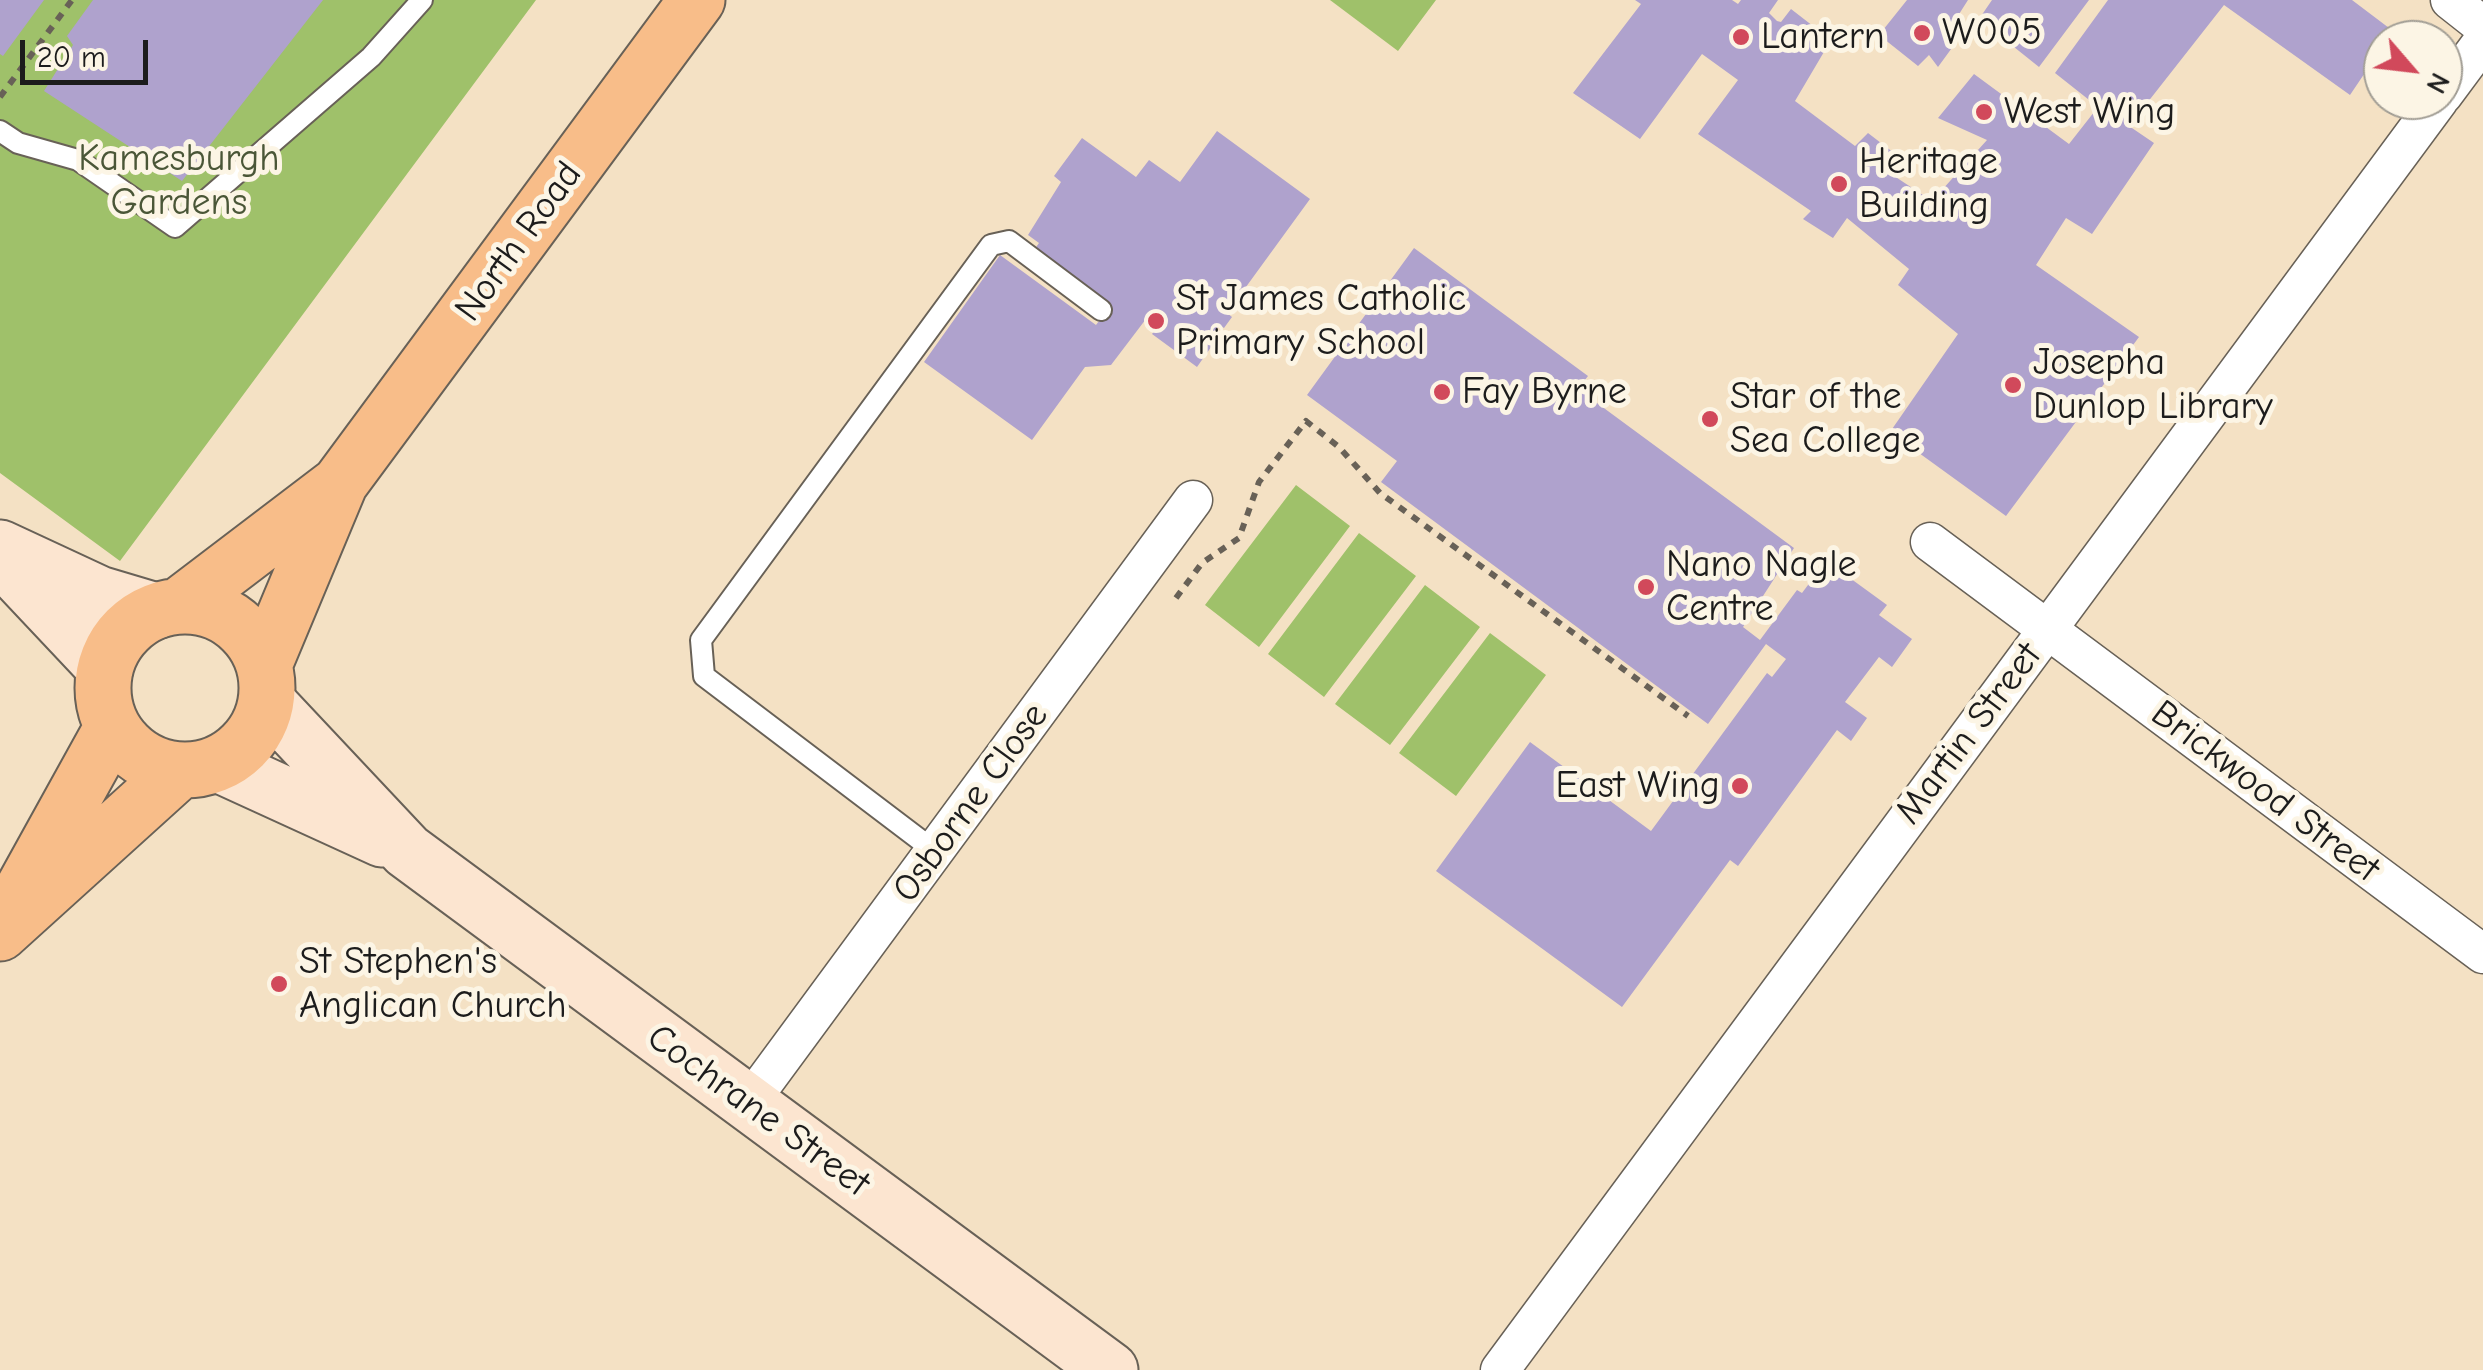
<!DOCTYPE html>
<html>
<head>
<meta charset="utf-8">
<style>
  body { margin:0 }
  #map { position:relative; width:2483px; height:1370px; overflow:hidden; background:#f4e1c4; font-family:"Comic Neue",sans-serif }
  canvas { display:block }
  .north { position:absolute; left:2363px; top:20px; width:100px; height:100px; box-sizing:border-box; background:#fcf5e5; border:2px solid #a29e95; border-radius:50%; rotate:118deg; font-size:28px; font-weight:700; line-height:40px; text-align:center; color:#1c1c1c }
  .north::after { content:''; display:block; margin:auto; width:35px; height:45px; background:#d1495b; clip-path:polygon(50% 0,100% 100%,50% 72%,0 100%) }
  .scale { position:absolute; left:20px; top:40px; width:128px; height:45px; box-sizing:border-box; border:5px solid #1c1c1c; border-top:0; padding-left:12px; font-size:30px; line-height:35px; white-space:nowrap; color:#1c1c1c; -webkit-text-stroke:8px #fcf5e5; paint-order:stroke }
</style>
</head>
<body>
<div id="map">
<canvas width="2483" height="1370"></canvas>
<div class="north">N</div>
<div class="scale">20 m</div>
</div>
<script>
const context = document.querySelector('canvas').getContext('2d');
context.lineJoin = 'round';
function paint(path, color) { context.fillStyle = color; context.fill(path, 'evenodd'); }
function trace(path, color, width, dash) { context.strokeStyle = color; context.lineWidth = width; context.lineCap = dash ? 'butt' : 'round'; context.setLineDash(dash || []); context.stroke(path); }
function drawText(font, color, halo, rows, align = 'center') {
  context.font = font + ' "Comic Neue",sans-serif'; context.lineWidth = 10; context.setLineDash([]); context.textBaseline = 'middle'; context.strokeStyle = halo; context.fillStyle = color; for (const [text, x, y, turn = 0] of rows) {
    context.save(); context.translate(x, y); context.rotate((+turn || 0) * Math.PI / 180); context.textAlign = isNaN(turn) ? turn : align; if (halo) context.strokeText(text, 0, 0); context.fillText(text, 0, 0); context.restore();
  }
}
paint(new Path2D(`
  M 0,0 L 536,0 L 120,561 L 0,473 Z
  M 1330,0 L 1436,0 L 1398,51 Z
  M 1296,485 L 1350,526 L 1259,647 L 1205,605 Z
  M 1359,533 L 1416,576 L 1324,697 L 1268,654 Z
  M 1425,585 L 1480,627 L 1390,745 L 1335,704 Z
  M 1490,633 L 1546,675 L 1456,796 L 1399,753 Z`), '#9fc16a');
paint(new Path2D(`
  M 0,0 L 44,0 L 3,56 L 0,54 Z
  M 93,0 L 323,0 L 182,181 L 44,91 L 73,45 L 67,36 Z
  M 1635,0 L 1732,0 L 1738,4 L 1741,0 L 1778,0 L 1769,13 L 1777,21 L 1781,22 L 1791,9 L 1831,40 L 1795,101 L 1855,146 L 1868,133 L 1894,153 L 1882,168 L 1932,201 L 1987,140 L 1938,118 L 1974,74 L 2069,144 L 2098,107 L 2055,73 L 2108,0 L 2352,0 L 2393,31 L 2387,40 L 2383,40 L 2383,46 L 2350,95 L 2224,5 L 2129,126 L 2154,143 L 2092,234 L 2066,218 L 2036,265 L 2139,337 L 2006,516 L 1890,432 L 1958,334 L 1898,285 L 1909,269 L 1847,218 L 1833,238 L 1803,219 L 1811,211 L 1698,134 L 1738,80 L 1702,54 L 1640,139 L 1573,93 L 1641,4 Z
  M 1907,0 L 1968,0 L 1954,22 L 1965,30 L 1938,67 L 1929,55 L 1918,66 L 1879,35 Z
  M 1992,0 L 2089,0 L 2039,67 L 1979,19 Z
  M 1217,131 L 1310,199 L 1227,313 L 1232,317 L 1224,328 L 1219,325 L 1216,329 L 1221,333 L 1197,367 L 1152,334 L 1160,323 L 1149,315 L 1111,365 L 1085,367 L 1032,440 L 924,362 L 1000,255 L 1096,325 L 1111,305 L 1034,250 L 1039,243 L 1028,235 L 1061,182 L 1054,176 L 1082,138 L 1136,177 L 1149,160 L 1180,182 Z
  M 1414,248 L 1588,376 L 1578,389 L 1794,548 L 1743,627 L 1760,640 L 1797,590 L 1802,593 L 1820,569 L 1825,573 L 1832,565 L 1887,605 L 1879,615 L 1912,639 L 1892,667 L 1879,657 L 1845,702 L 1867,718 L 1851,741 L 1837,730 L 1738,866 L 1730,860 L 1622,1007 L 1436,871 L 1530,742 L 1651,831 L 1767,673 L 1772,677 L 1786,659 L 1766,644 L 1708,724 L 1381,482 L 1397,461 L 1307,395 Z`), '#afa2cd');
const lane = new Path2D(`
  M 0,131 L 18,143 L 78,160 L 175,227 L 371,57 L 422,0
  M 936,852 L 704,676 L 701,640 L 991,245 L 1009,241 L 1101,310`);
const street = new Path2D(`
  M 2450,0 L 2483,26
  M 2443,95 L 2483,41
  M 1930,542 L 2483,954
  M 748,1104 L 1193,500
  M 1500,1370 L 2439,100`);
const secondary = new Path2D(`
  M 0,548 L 99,594 L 156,611
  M 8,565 L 105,668
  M 267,702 L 407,851 L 1110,1370
  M 218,764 L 382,839`);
const primary = new Path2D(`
  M103 688a82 82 0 1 1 164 0a82 82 0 1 1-164 0Z
  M 179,606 L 338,485
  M 264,665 L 340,483 L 697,0
  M 18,898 L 112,728
  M 0,933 L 179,771`);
trace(lane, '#686157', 24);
trace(street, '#686157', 41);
trace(secondary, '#686157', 59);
trace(primary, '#686157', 59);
trace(new Path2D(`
  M 0,97 L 72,0
  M 1176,598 L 1202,563 L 1239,538 L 1259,482 L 1306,421 L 1339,447 L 1380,493 L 1688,716`), '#686157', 6, [8, 8]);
trace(lane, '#fff', 20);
trace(street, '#fff', 38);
trace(secondary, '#fce5d0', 55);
trace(primary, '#f8bd89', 55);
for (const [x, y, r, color] of [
  [1922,33,10,"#d1495b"],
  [1741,37,10,"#d1495b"],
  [1984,112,10,"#d1495b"],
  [1839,184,10,"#d1495b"],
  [1156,321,10,"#d1495b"],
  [2013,385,10,"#d1495b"],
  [1442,392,10,"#d1495b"],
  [1710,419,10,"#d1495b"],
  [1646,587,10,"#d1495b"],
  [1740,786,10,"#d1495b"],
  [279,984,10,"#d1495b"]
]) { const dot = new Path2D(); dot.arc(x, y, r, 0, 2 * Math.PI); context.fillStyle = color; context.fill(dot); trace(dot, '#fcf5e5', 4); }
drawText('38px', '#1c1c1c', '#fcf5e5', [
  ["W005",1942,33],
  ["Lantern",1761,37],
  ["West Wing",2004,112],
  ["Heritage",1859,162],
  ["Building",1859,206],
  ["St James Catholic",1176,299],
  ["Primary School",1176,343],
  ["Josepha",2033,363],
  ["Dunlop Library",2033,407],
  ["Fay Byrne",1462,392],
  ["Star of the",1730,397],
  ["Sea College",1730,441],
  ["Nano Nagle",1666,565],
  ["Centre",1666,609],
  ["East Wing",1720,786,"right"],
  ["St Stephen's",299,962],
  ["Anglican Church",299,1006]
], 'left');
drawText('38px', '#4a5637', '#fcf5e5', [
  ["Kamesburgh",179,159],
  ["Gardens",179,203]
]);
drawText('38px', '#1c1c1c', '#fcf5e5', [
  ["North Road",519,242,-54],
  ["Martin Street",1969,734,-53],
  ["Brickwood Street",2265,792,37],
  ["Osborne Close",971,803,-54],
  ["Cochrane Street",758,1111,36]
]);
</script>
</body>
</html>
